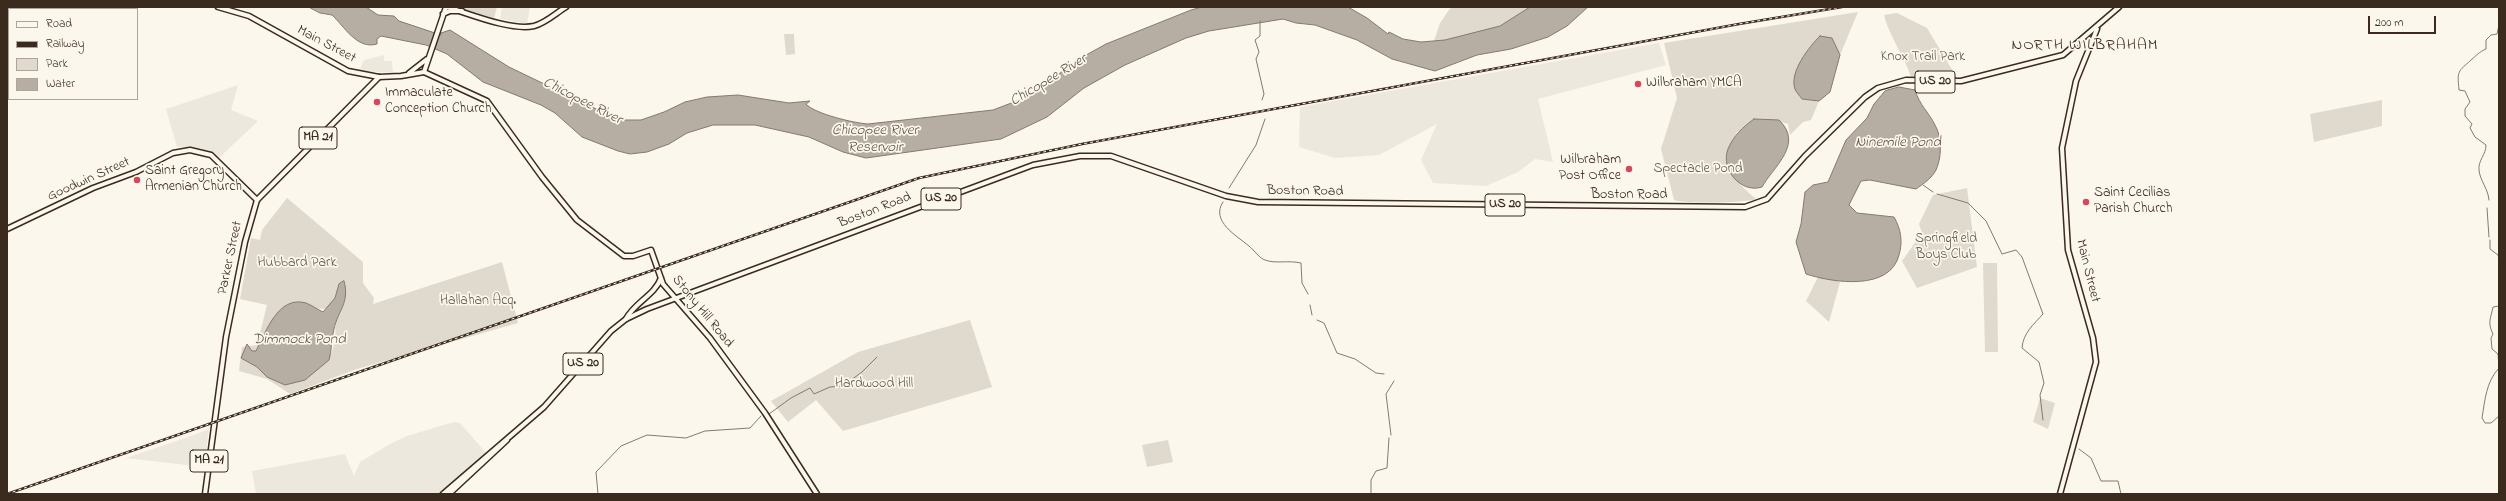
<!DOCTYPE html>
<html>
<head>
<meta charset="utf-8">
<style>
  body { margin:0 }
  #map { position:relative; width:2506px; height:501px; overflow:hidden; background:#fbf7ec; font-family:"Indie Flower",sans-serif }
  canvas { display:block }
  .frame { position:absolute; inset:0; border:8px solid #3b2a1e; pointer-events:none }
  .legend { position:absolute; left:8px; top:8px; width:130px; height:92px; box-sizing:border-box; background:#fbf7ec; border:1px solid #aea59a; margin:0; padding:5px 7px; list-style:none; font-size:12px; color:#3b2a1e }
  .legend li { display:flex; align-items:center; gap:8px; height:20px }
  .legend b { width:20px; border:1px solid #aea59a }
  .scale { position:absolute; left:2368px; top:16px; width:68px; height:18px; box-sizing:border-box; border:2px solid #3b2a1e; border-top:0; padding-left:5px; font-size:12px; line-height:14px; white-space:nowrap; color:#3b2a1e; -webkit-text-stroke:3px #fbf7ec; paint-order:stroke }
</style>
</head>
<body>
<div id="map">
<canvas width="2506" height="501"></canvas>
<div class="frame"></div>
<ul class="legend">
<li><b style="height:5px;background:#fbf7ec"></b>Road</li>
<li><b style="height:5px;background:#3b2a1e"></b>Railway</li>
<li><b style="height:11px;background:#dfd9ce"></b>Park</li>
<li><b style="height:11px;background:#b6aea2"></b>Water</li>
</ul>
<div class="scale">200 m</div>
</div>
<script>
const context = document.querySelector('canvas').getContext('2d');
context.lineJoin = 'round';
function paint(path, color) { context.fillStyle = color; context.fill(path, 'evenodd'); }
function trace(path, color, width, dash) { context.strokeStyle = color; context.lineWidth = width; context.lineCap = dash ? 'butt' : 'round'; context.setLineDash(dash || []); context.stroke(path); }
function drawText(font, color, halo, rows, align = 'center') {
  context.font = font + ' "Indie Flower",sans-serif'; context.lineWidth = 3.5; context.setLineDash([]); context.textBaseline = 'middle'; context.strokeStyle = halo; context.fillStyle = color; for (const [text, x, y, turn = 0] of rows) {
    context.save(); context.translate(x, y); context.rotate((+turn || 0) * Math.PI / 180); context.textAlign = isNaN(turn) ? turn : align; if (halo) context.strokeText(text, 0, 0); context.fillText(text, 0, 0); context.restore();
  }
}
paint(new Path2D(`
  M 502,7 L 530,7 L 527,24 L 500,19 Z
  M 1659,43 L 1666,65 L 1538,99 L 1553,162 L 1535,159 L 1518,172 L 1486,186 L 1433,183 L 1421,160 L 1437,124 L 1379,155 L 1335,158 L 1299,147 L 1300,107 Z
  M 384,55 L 384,61 L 392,61 L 393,73 L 359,71 L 364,60 Z
  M 238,85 L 231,110 L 258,121 L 219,158 L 200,148 L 177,147 L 166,109 Z
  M 454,422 L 460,423 L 487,454 L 440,494 L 256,494 L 252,471 L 345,454 L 354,476 L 360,462 L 390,444 L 407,436 Z
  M 209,429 L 204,467 L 126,458 L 194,435 Z`), '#ede8dd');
paint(new Path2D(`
  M 455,7 L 497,7 L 494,18 Z
  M 1451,7 L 1535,7 L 1512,24 L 1433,44 L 1440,23 Z
  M 1858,12 L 1840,55 L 1832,38 L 1809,49 L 1805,56 L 1802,99 L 1819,101 L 1811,120 L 1803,122 L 1790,135 L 1788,124 L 1775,120 L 1737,132 C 1719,165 1731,177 1756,199 C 1747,203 1684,204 1674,200 L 1661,149 L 1677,98 L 1664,43 Z
  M 1897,13 L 1927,28 L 1957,78 L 1911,77 C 1904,55 1889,36 1884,15 Z
  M 784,34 L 794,34 L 795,54 L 786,55 Z
  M 2382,100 L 2382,126 L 2314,142 L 2310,114 Z
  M 1967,188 L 1977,267 L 1917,288 L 1902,261 L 1922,233 L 1919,224 L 1933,195 Z
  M 287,198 L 363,262 L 363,283 L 374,298 L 373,304 L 502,262 L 518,323 L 357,369 L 290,394 L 267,379 L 239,371 L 242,347 L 257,345 L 267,305 L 240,299 L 251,238 L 260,240 L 262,230 ZM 290,308 L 331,309 L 335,311 C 336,341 338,359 308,374 Z
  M 1983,263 L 1997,263 L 1998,352 L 1985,352 Z
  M 1821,271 L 1840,282 L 1829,322 L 1806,301 Z
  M 970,320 L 992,387 L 843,431 L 816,400 L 788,422 L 771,401 L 858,352 Z
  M 2040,398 L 2055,403 L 2048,429 L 2033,422 Z
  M 1168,440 L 1173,462 L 1147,467 L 1142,445 Z`), '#dfd9ce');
const water = new Path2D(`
  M 309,7 L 366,7 L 378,15 L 394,16 L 399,21 L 441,35 L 441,33 L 450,30 L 509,67 L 619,120 L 641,120 L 664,112 L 685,102 L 707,97 L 738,95 L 789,103 L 810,101 L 806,104 C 815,114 854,123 868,124 L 993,110 L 1022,99 L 1088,54 L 1106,44 L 1191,10 L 1202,7 L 1348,7 L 1367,18 L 1388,34 L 1389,32 L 1403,39 L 1421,42 L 1445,40 L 1500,26 L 1530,7 L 1588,7 L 1567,26 L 1548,37 L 1511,49 L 1477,55 L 1435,71 L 1392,59 L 1357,40 L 1315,25 L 1296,23 L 1283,19 L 1209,31 L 1186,38 L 1125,65 L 1084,88 L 1047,117 L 1001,139 L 866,158 L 843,152 L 809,137 L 755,125 L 713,125 L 687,133 L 669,144 L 647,152 L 630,154 L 618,151 L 582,137 L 555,113 L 541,105 L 483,82 L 447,54 L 426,45 L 381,36 L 377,39 L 377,44 C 357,50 344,26 332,15 L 320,13 Z
  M 1820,36 L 1832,38 L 1840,55 L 1830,92 L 1819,101 L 1802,99 C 1800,96 1796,92 1795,89 C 1789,72 1809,47 1820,36 Z
  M 1899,87 L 1915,90 C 1920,106 1928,111 1935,125 C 1942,137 1942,157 1936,170 C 1932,178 1923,184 1916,189 L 1870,180 L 1861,181 L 1849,205 L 1857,213 L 1894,217 C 1901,229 1903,242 1899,255 C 1890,291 1834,283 1806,274 L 1796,242 L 1801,224 L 1805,192 L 1813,185 L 1828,182 L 1846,140 L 1867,118 L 1874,104 L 1885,91 Z
  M 1754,119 L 1779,120 C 1804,144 1774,166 1762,187 C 1741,194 1720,169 1728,149 C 1734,135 1742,128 1754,119 Z
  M 344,281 C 350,303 338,310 334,329 C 331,339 332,350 329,360 L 305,380 L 285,385 L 267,377 L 257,367 L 241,358 L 247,344 L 252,351 L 256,351 C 266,332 278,295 306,303 C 311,305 317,309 323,312 L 335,298 L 339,284 Z`);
paint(water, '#b6aea2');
trace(water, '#85796d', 1);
trace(new Path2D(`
  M 1260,21 L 1260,36 L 1255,40 L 1259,52 L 1256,59 L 1264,94 L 1262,100
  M 1923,185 L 1933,192
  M 1229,188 L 1256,145 L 1265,119
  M 1937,194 L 1968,203 L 1986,221 L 2002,254 L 2016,250 L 2022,257 L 2043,314 C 2034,324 2023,333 2022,348 L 2039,362 L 2044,383 L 2040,395 L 2043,420
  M 2489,200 C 2488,188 2480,181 2479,170 C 2478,160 2486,155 2486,145 L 2475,137 L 2470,128 L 2472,124 L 2465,116 L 2465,109 L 2470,102 L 2465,91 L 2459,90 C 2457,70 2458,72 2471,60 C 2477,55 2479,52 2486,49 L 2486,40 L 2491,35 L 2497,34 L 2499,25
  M 1223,202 C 1210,221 1237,236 1249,246 C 1255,251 1259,258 1265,260 C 1275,264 1288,260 1301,263 L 1302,283 L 1308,294
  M 2487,208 L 2489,237
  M 2490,240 L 2490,249 L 2498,255 L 2499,259
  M 1310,305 L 1312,315
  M 2499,306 L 2493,307 C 2491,318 2487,322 2493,334 L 2491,338 L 2492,349 L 2498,354 L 2499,368 C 2486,382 2485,400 2482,418 L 2485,423 L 2491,423 L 2499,416
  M 1317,320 L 1324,323 L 1337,353 L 1355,359 L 1376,373 L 1384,374
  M 769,414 L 791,398 L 810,388 L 814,394 L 830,387 L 843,386 L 862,372 L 877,357
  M 1391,435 L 1386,394 L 1394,381
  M 2079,449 L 2091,458 L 2101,481 L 2118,481 L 2121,494
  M 598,494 L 596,472 L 621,446 L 647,435 L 686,438 L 705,431 L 750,428 L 761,416
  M 1371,494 L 1371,480 L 1376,471 L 1387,468 L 1389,438`), '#85796d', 1);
const secondary = new Path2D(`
  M 218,7 L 249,16 L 348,71 L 379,77
  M 447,7 C 470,14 511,31 534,26 C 546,23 556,13 566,7
  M 424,72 L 487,101 L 542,177 L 577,220 L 624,256 L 633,256 L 651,250 L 663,284 L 710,338 L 765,413 L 817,494
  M 7,229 L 93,188 L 136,172 L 173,153 L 190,150 L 211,155 L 257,200
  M 626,319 C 634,303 655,295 661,278
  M 2060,494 L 2096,362 L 2093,338 L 2068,250 L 2062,148 L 2076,81 L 2097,29`);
const primary = new Path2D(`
  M 443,14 L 450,11 L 462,11
  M 409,73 L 427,59
  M 205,494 L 226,337 L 245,242 L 257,200 L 379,77 L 401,76 L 424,72 L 446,7
  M 443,494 L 544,407 L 611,331 L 626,319 L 647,309 L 1033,165 L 1080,156 L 1111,156 L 1226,196 L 1258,202 L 1745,207 L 1767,199 L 1805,156 L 1865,97 L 1878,88 L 1906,80 L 1961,81 L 2063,55 L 2119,7
  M 449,494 L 507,440`);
trace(secondary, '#3b2a1e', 7);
trace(primary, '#3b2a1e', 7);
trace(secondary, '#fbf7ec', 4);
trace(primary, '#fbf7ec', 4);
const rail = new Path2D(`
  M 7,494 L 919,178 L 1082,144 L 1739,24 L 1842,7`);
trace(rail, '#3b2a1e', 2.5);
trace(rail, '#fbf7ec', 1, [3]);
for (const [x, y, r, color] of [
  [1638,84,4,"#d1495b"],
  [377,102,4,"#d1495b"],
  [1629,169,4,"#d1495b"],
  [137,180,4,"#d1495b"],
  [2086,202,4,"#d1495b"]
]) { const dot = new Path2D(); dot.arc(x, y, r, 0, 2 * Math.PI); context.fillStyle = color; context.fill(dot); trace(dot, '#fbf7ec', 1.5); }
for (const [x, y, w] of [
  [1935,82,40],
  [318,138,38],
  [941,199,40],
  [1505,205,40],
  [583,364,40],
  [209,461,38]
]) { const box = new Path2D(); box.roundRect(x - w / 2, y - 11, w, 22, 3); context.fillStyle = '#fbf7ec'; context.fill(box); trace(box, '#3b2a1e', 1); }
drawText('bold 13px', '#3b2a1e', null, [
  ["US 20",1935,82],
  ["MA 21",318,138],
  ["US 20",941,199],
  ["US 20",1505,205],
  ["US 20",583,364],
  ["MA 21",209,461]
]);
drawText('14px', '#3b2a1e', '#fbf7ec', [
  ["Main Street",326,45,28],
  ["Goodwin Street",89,180,-24],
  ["Boston Road",1305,192,1],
  ["Boston Road",1629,196],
  ["Boston Road",875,211,-21],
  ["Parker Street",231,258,-78],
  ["Main Street",2087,271,76],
  ["Stony Hill Road",702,312,51]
]);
drawText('14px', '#64564a', '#fbf7ec', [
  ["Knox Trail Park",1923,58],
  ["Spectacle Pond",1698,170],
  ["Springfield",1946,240],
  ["Boys Club",1946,256],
  ["Hubbard Park",297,264],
  ["Hallahan Acq.",478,302],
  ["Hardwood Hill",874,385]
]);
drawText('14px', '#3b2a1e', '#fbf7ec', [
  ["Wilbraham YMCA",1646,84],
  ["Immaculate",385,94],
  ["Conception Church",385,110],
  ["Wilbraham",1621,161,"right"],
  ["Post Office",1621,177,"right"],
  ["Saint Gregory",145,172],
  ["Armenian Church",145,188],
  ["Saint Cecilias",2094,194],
  ["Parish Church",2094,210]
], 'left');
drawText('italic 15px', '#605246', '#fbf7ec', [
  ["Chicopee River",1049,81,-31],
  ["Chicopee River",582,102,27],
  ["Chicopee River",875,132],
  ["Reservoir",875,149],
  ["Ninemile Pond",1898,144],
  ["Dimmock Pond",299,341]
]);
context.letterSpacing = '1px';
drawText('16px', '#3b2a1e', '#fbf7ec', [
  ["NORTH WILBRAHAM",2085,46]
]);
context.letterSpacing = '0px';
</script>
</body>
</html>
